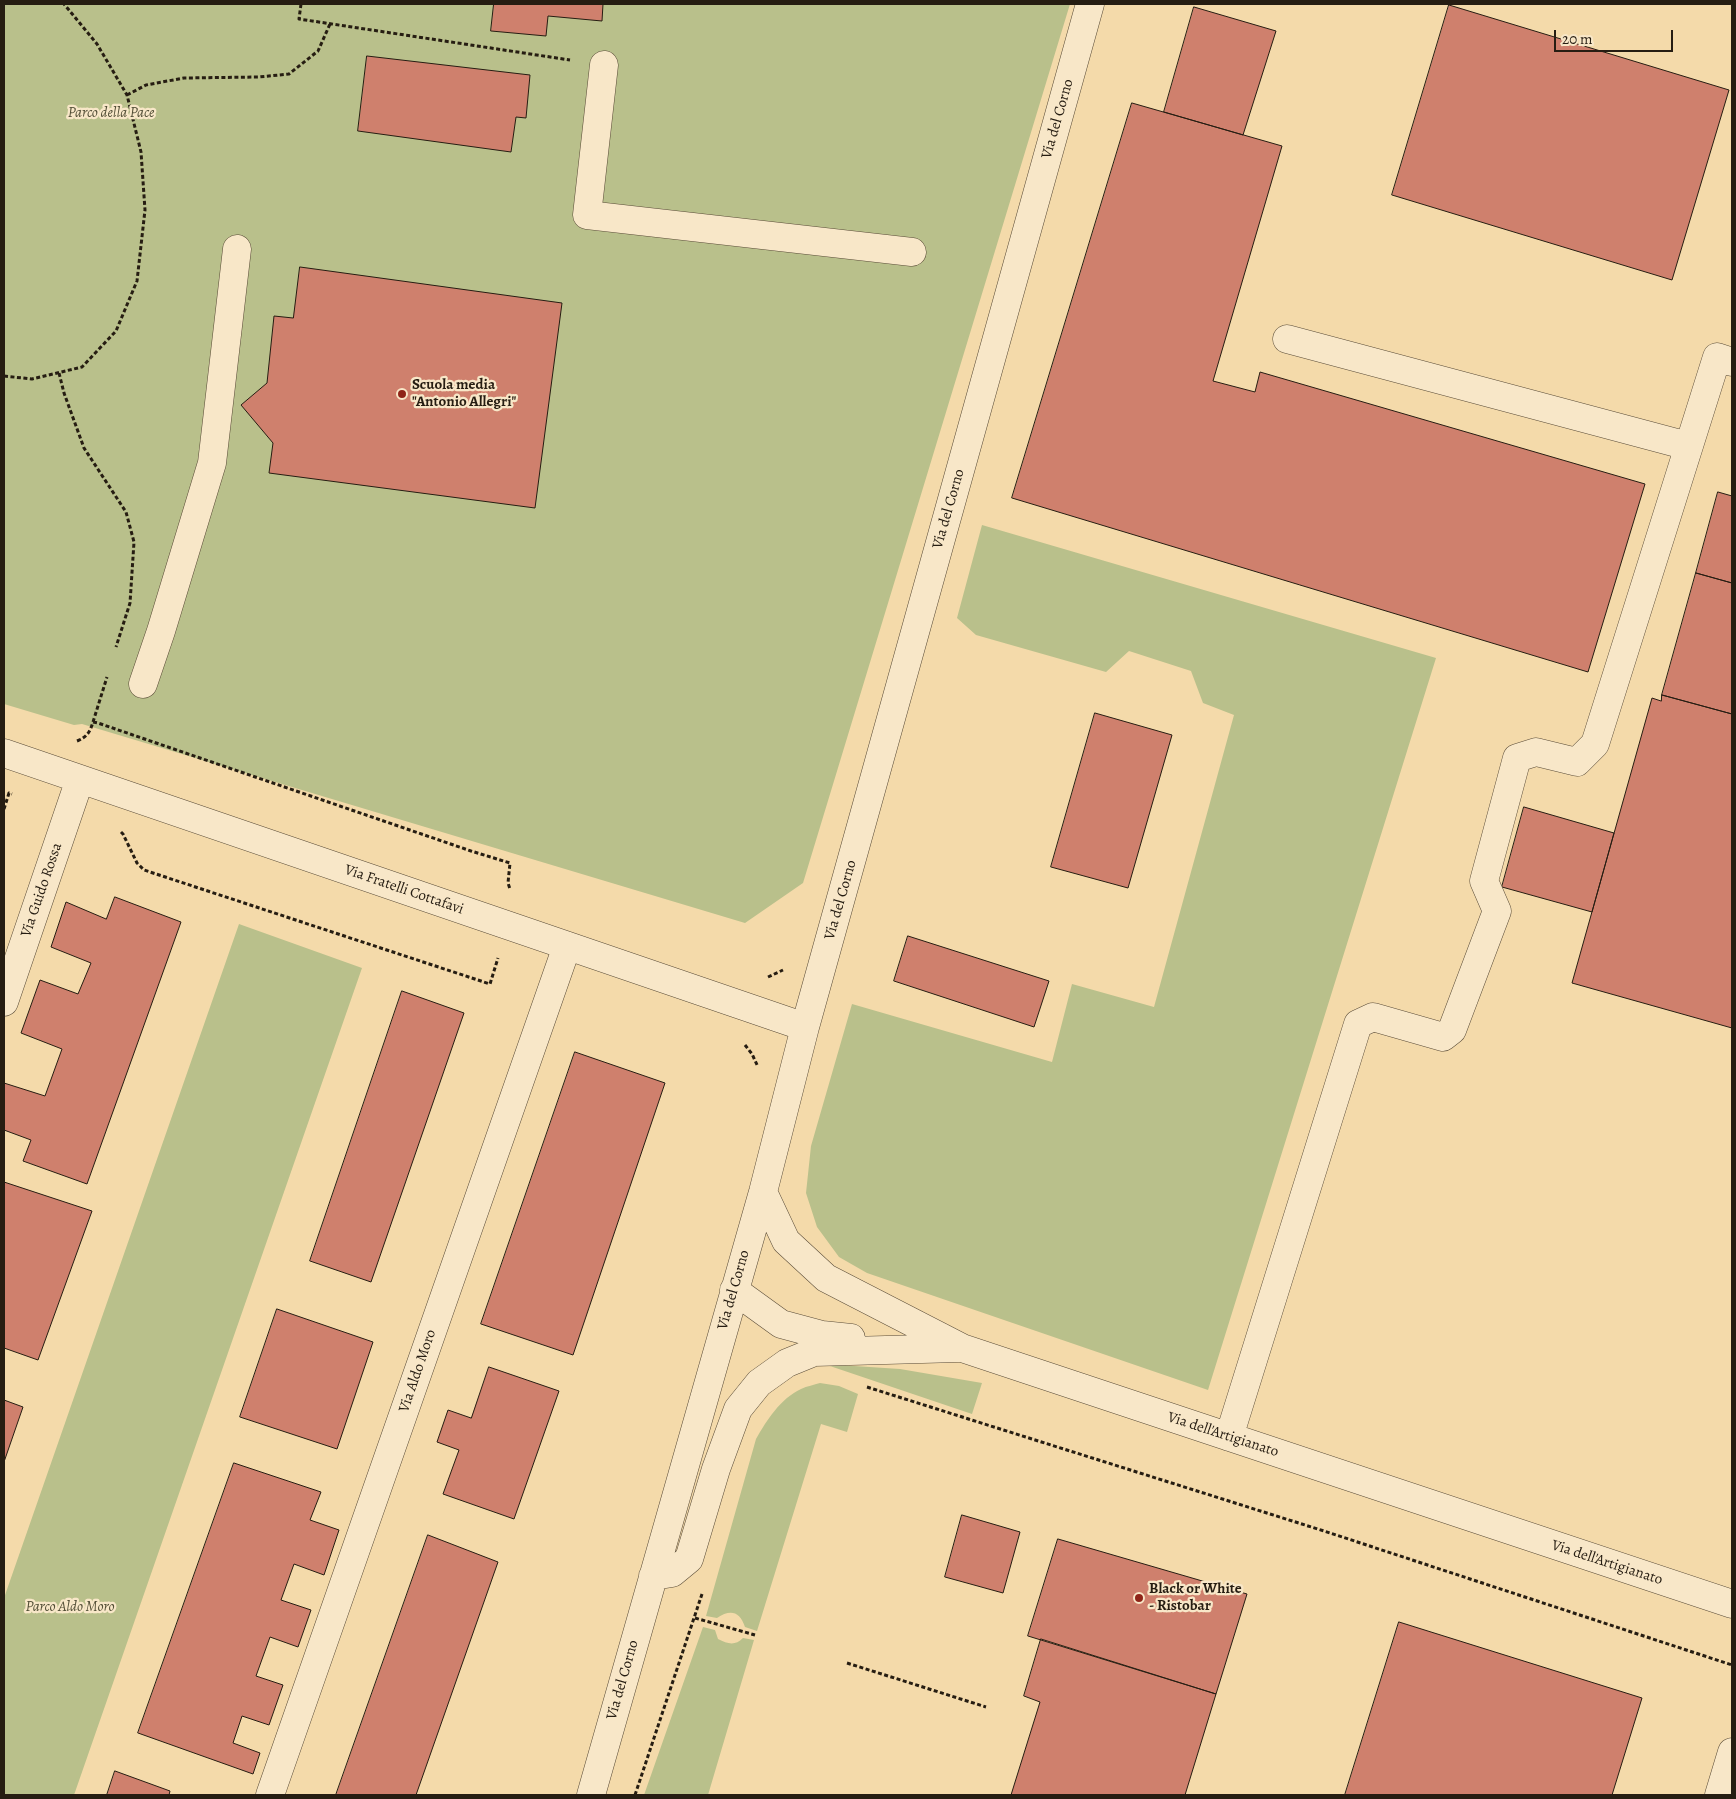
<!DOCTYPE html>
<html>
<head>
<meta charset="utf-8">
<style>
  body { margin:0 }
  #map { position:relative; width:1736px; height:1799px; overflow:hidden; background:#f4daaa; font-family:Alegreya,serif }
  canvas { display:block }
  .frame { position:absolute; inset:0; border:5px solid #261d12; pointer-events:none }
  .scale { position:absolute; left:1554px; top:30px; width:119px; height:22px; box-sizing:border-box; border:2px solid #261d12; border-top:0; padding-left:6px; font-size:15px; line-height:18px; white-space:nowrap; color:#261d12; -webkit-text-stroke:4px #f8e7c8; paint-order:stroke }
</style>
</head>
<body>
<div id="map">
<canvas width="1736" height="1799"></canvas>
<div class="frame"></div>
<div class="scale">20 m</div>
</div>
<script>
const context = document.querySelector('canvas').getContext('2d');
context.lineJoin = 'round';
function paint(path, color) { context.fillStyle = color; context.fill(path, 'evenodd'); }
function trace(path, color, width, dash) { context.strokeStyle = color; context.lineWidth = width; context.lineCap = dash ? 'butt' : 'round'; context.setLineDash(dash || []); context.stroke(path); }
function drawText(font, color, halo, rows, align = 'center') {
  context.font = font + ' Alegreya,serif'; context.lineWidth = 4.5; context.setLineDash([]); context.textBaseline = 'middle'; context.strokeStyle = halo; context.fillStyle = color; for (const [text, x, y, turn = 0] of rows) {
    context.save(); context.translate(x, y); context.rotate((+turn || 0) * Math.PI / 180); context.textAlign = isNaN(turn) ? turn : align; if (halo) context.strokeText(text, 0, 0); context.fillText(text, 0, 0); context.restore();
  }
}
paint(new Path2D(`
  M 4,4 L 1070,4 L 803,883 L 745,923 L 82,724 L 74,725 L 4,704 Z
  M 982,525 L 1436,658 L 1208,1390 L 867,1273 L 839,1257 L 817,1227 L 806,1193 L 811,1146 L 852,1004 L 1052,1062 L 1072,984 L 1154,1007 L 1234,715 L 1203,703 L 1191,671 L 1129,651 L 1106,672 L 976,635 L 957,618 Z
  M 239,924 L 362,968 L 74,1795 L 4,1795 L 4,1598 Z
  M 824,1364 L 900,1369 L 982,1383 L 972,1414 Z
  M 820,1383 L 839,1386 L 858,1394 L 847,1432 L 821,1424 L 757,1631 L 745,1627 C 740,1611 730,1609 717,1618 L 706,1616 L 756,1439 C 767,1420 780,1399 801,1389 C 807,1386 814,1385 820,1383 Z
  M 703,1627 L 715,1630 L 718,1639 C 728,1644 735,1646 743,1638 L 754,1640 L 708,1795 L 644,1795 Z`), '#b9c08b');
const building = new Path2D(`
  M 494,4 L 603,4 L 602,21 L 548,16 L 546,36 L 491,31 Z
  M 1449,5 L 1729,90 L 1672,280 L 1392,195 Z
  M 1194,7 L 1276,31 L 1243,135 L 1164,112 Z
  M 367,56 L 530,75 L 526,118 L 516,117 L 511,152 L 358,131 Z
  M 1132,103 L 1282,146 L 1213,381 L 1255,392 L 1260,372 L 1645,484 L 1588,672 L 1012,498 Z
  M 300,267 L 562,303 L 535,508 L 269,473 L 273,443 L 241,405 L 267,383 L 274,316 L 293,318 Z
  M 1718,492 L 1732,496 L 1732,583 L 1696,573 Z
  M 1696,573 L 1732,583 L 1732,714 L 1662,695 Z
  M 1662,695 L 1732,714 L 1732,1028 L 1572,983 L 1652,698 L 1661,701 Z
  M 1095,713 L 1172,735 L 1128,888 L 1051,867 Z
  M 1524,807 L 1614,833 L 1592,912 L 1502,887 Z
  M 115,897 L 181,922 L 87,1184 L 23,1161 L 31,1140 L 4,1130 L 4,1083 L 45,1096 L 62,1049 L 21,1033 L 40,980 L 78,994 L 91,963 L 51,947 L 66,902 L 106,919 Z
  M 908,936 L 1049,981 L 1034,1027 L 894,981 Z
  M 402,991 L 464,1013 L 371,1282 L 310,1261 Z
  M 575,1052 L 665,1083 L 573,1355 L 481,1324 Z
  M 4,1182 L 92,1211 L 38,1360 L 4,1348 Z
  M 277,1309 L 373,1342 L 337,1449 L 240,1417 Z
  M 489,1367 L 559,1391 L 514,1519 L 443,1494 L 459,1450 L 437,1442 L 448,1410 L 471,1418 Z
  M 4,1400 L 23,1407 L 4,1462 Z
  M 234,1463 L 321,1492 L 310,1520 L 339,1530 L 324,1575 L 294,1564 L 281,1600 L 311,1610 L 298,1647 L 270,1637 L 256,1676 L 283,1685 L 269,1725 L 242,1716 L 233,1743 L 260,1753 L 253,1774 L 138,1733 Z
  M 962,1515 L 1020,1532 L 1003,1593 L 945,1577 Z
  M 428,1535 L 498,1562 L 416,1795 L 336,1795 Z
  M 1058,1539 L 1247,1594 L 1216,1694 L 1028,1636 Z
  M 1399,1622 L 1642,1698 L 1612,1795 L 1345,1795 Z
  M 1041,1639 L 1216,1694 L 1185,1795 L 1011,1795 L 1040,1702 L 1024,1696 Z
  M 115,1771 L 170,1791 L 169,1795 L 107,1795 Z`);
paint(building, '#cf806d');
trace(building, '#261d12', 1);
const minor = new Path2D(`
  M 604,65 L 587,215 L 912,252
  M 1287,339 L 1688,446
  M 143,684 L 161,631 L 212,463 L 237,249
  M 4,753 L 805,1027
  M 4,1002 L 80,779
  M 763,1192 L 786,1241 L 826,1278 L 962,1348 L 1732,1604
  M 734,1290 L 781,1324 L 822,1335 L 851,1338
  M 1229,1437 L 1358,1024 L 1373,1017 L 1443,1037 L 1452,1030 L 1497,911 L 1484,881 L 1517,758 L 1536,752 L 1577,762 L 1595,744 L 1717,357 L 1732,362
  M 653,1576 L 672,1573 L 689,1559 L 716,1469 L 738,1409 L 759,1383 L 787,1363 L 814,1352 L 958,1348
  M 270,1795 L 567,946
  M 591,1795 L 763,1192 L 805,1027 L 1090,4
  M 1719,1795 L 1732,1752`);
trace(minor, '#5a4c38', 29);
trace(new Path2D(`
  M 301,4 L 299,19 L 570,60
  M 127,95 L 146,85 L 184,78 L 259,77 L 289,74 L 318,51 L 330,24
  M 59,373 L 64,393 L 84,448 L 126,512 L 134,542 L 130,603 L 116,647
  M 4,376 L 32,379 L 82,367 L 116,331 L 137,281 L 145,210 L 141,152 L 127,95 L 97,44 L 64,4
  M 93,722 L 107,677
  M 77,741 C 87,737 90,732 93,722 L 98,723 L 471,851 L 510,863 L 508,883 L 510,889
  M 4,809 L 9,793 L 12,794
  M 121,832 L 123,834 L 137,863 L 144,870 L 490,984 L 498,958
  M 768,977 L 783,970
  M 745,1045 L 752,1054 L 758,1067
  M 867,1387 L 1324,1531 L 1732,1665
  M 695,1618 L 755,1635
  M 847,1663 L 986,1707
  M 635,1795 L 702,1594`), '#261d12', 3, [4, 2.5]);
trace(minor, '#f8e7c8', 28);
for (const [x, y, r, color] of [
  [402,394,5,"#8f2418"],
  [1139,1598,5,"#8f2418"]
]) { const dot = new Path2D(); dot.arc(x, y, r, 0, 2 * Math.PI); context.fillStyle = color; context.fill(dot); trace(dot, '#f8e7c8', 2); }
drawText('italic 15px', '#524e36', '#f8e7c8', [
  ["Parco della Pace",111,113],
  ["Parco Aldo Moro",70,1607]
]);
drawText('15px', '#261d12', '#f8e7c8', [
  ["Via del Corno",1058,119,-74],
  ["Via del Corno",949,509,-74],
  ["Via Guido Rossa",42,890,-71],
  ["Via Fratelli Cottafavi",404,890,19],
  ["Via del Corno",841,900,-74],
  ["Via del Corno",734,1290,-74],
  ["Via Aldo Moro",418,1371,-71],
  ["Via dell'Artigianato",1223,1435,18],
  ["Via dell'Artigianato",1607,1563,18],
  ["Via del Corno",623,1680,-74]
]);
drawText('bold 15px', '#261d12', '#f8e7c8', [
  ["Scuola media",412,385],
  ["\"Antonio Allegri\"",412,402],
  ["Black or White",1149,1589],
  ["- Ristobar",1149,1606]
], 'left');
</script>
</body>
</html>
